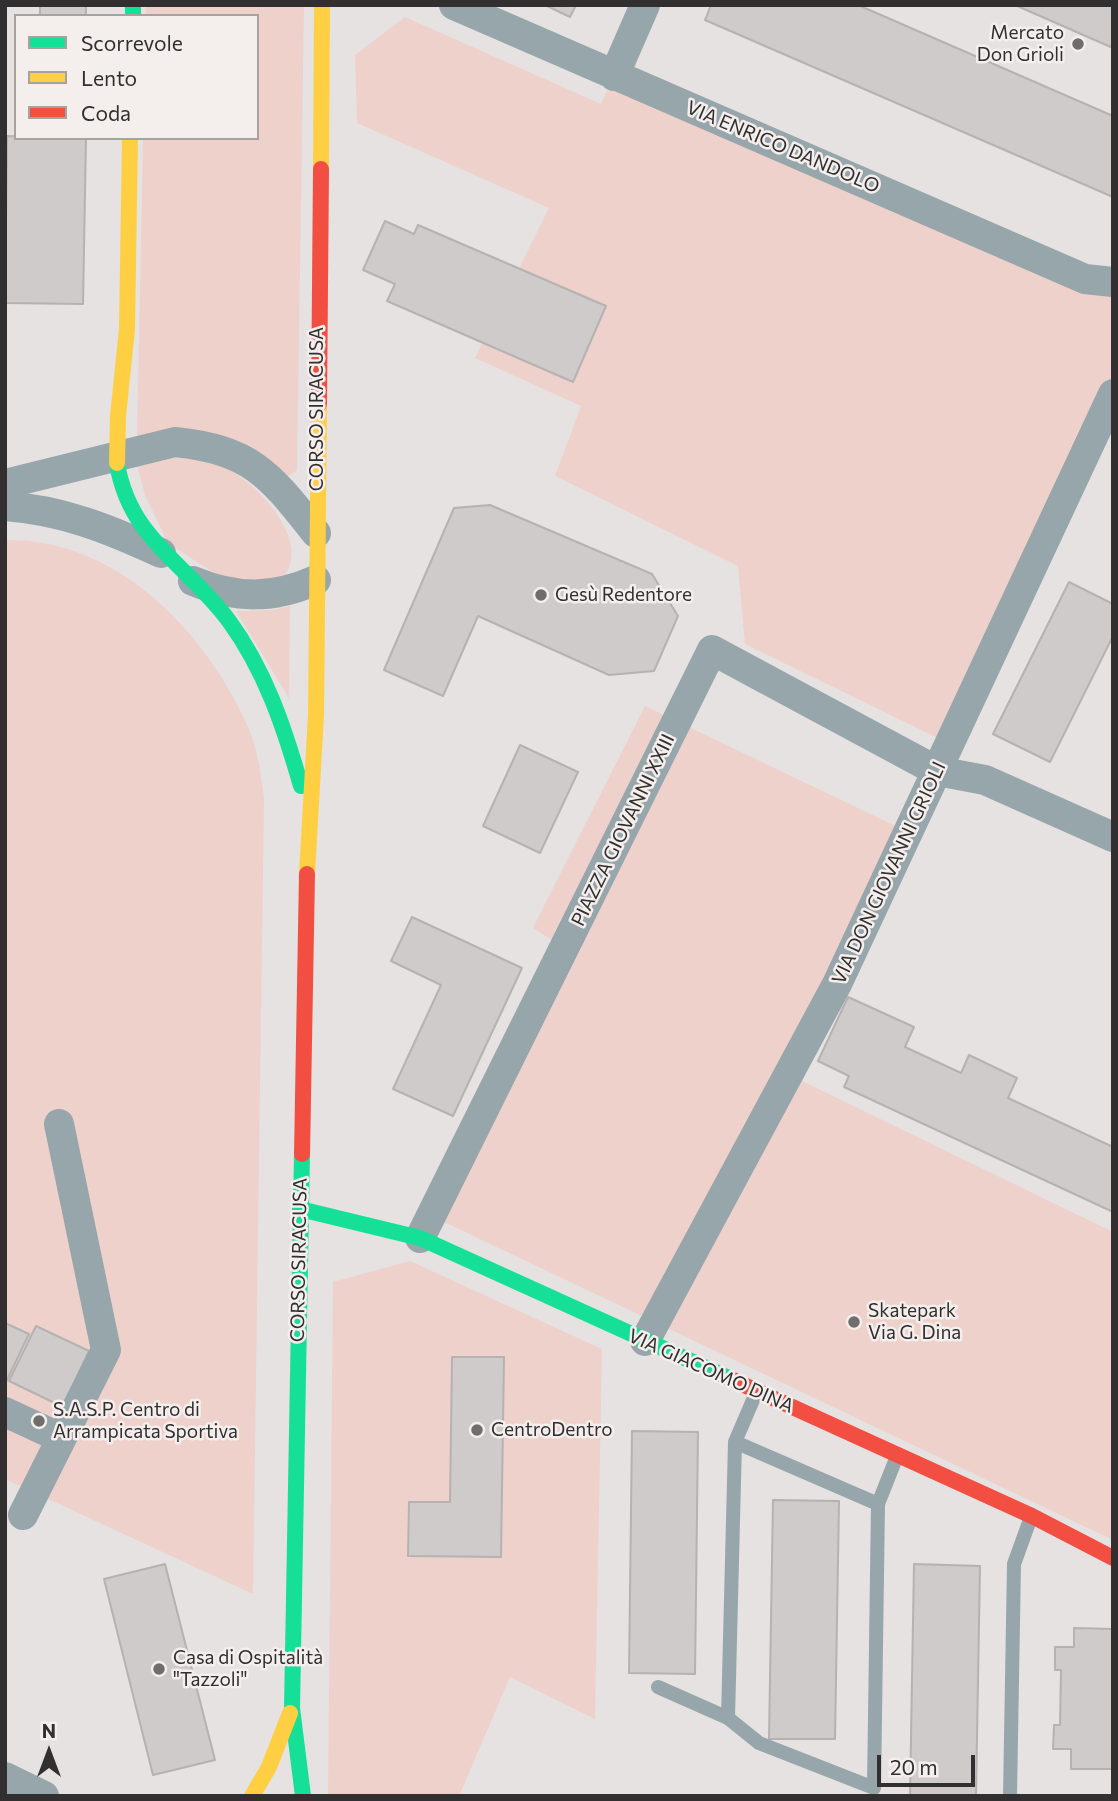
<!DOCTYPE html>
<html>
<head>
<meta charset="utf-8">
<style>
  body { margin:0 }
  #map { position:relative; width:1118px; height:1801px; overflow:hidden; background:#e5e2e1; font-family:Commissioner,sans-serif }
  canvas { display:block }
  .frame { position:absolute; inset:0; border:7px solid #312f2f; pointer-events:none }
  .legend { position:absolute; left:14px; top:14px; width:245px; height:126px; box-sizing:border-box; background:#f4eeec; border:2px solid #a6a2a0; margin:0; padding:9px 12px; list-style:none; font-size:21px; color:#312f2f }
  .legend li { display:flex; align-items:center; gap:14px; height:35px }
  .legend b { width:35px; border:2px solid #a6a2a0 }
  .north { position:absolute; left:14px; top:1717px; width:70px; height:70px; -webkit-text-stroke:5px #f4eeec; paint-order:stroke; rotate:0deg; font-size:19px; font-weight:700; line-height:28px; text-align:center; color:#312f2f }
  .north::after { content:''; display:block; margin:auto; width:24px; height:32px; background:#312f2f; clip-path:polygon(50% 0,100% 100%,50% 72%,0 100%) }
  .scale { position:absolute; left:877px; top:1755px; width:98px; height:32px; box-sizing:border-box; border:4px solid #312f2f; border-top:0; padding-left:9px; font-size:21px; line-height:24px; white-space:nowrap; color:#312f2f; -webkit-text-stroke:5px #f4eeec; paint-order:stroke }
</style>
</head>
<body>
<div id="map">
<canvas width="1118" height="1801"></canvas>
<div class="frame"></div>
<ul class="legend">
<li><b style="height:9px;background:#16e098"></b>Scorrevole</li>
<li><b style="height:9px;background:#ffcf43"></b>Lento</li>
<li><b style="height:9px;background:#f24e42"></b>Coda</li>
</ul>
<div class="north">N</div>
<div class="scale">20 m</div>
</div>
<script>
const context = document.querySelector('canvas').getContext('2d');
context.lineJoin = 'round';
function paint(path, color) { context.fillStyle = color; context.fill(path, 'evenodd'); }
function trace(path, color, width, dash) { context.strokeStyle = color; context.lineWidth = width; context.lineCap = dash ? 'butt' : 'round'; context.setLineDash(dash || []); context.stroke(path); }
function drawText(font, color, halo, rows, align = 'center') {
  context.font = font + ' Commissioner,sans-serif'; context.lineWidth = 5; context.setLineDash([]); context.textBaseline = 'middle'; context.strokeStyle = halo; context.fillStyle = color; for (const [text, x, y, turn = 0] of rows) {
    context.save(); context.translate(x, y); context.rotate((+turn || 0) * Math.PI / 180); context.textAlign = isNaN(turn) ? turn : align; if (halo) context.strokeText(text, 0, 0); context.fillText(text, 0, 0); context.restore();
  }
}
paint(new Path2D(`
  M 146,5 L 304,5 L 297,470 L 286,478 L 137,438 L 143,138 L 257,138 L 257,16 L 146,16 Z
  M 405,17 L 601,104 L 614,76 L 1113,282 L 1113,394 L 950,744 L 745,644 L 738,566 L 555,476 L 581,406 L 475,358 L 549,208 L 357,123 L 355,55 Z
  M 170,458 C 187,458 203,458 219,465 C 253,477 317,543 281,580 L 226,581 L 168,543 L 145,495 L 137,465 Z
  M 5,540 C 98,538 175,603 222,678 C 235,700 250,726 256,751 C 260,766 262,783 264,799 L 253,1594 L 5,1479 Z
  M 290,606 L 289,698 L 236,611 L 273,610 Z
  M 645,706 L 908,832 L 802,1081 L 1113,1232 L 1113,1540 L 423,1212 L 555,942 L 533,928 Z
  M 410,1261 L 602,1349 L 595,1719 L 510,1677 L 459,1796 L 328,1796 L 333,1282 Z`), '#eed1cb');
const building = new Path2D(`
  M 40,5 L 86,5 L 86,16 L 40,16 Z
  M 545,5 L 576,5 L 570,17 Z
  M 711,5 L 858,5 L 1113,116 L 1113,197 L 705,20 Z
  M 1015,5 L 1113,5 L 1113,48 Z
  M 7,136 L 86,138 L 83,304 L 5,303 Z
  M 385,221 L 414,234 L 418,225 L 606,306 L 573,382 L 387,301 L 395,284 L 363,270 Z
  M 490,505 L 652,574 L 678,616 L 654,671 L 609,675 L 478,616 L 443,696 L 384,670 L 454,508 Z
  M 1069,582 L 1113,604 L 1113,636 L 1050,762 L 993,734 Z
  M 520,745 L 578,772 L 540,853 L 483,826 Z
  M 412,917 L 522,968 L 453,1116 L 393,1089 L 441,985 L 391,961 Z
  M 848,997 L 914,1027 L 905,1047 L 961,1073 L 969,1055 L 1017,1078 L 1008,1098 L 1113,1147 L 1113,1212 L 844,1087 L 849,1076 L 818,1061 Z
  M 5,1323 L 29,1334 L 5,1384 Z
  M 36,1326 L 89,1351 L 63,1407 L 9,1381 Z
  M 452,1357 L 504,1357 L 501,1557 L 408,1556 L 409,1502 L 450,1502 Z
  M 632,1431 L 698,1432 L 695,1674 L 629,1673 Z
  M 773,1500 L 839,1501 L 835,1739 L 769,1739 Z
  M 165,1564 L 215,1760 L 153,1775 L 104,1579 Z
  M 914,1564 L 980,1566 L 976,1796 L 910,1796 Z
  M 1074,1628 L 1113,1629 L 1113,1769 L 1071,1769 L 1071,1749 L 1053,1749 L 1054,1725 L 1060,1725 L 1061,1670 L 1055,1670 L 1055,1647 L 1074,1647 Z`);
paint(building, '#cecbca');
trace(building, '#b5b2b1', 2);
trace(new Path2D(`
  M 735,1442 L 878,1504
  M 658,1687 L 728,1718 L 735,1442 L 756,1393
  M 728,1718 L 759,1743 L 874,1788 L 878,1504 L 897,1456
  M 1010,1796 L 1014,1564 L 1031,1517`), '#96a6ab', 14);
trace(new Path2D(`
  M 454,5 L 1085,279 L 1113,282
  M 614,76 L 645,5
  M 5,484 L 175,442 C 252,450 270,475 316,533
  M 5,506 C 62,510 109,529 161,553
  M 193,581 C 236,599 274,599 316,580
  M 420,1238 L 712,650 L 937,771 L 985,780 L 1113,837
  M 645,1341 L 837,984 L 1113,394
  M 5,1412 L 61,1438
  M 23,1515 L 106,1350 L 59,1124
  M 5,1777 L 44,1796`), '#96a6ab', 30);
trace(new Path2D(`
  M 133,5 L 133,16
  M 117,463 C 129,539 187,564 229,621 C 265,670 284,727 301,786
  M 302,1154 L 292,1708 L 303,1796
  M 300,1209 L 420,1238 L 733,1380`), '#16e098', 16);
trace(new Path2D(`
  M 321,169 L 322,5
  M 117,463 L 118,416 L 127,329 L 130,138
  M 307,874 L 316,715 L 319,404
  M 252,1796 L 269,1767 L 290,1713`), '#ffcf43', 16);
trace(new Path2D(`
  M 319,404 L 321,169
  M 302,1154 L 307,874
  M 733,1380 L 1032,1516 L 1113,1558`), '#f24e42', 16);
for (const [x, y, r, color] of [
  [1078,44,7,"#706e6d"],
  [541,595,7,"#706e6d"],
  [854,1322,7,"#706e6d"],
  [39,1421,7,"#706e6d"],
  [477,1430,7,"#706e6d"],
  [159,1669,7,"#706e6d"]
]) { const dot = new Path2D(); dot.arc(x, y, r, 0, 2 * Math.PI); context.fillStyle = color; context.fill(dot); trace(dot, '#f4eeec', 2.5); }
drawText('19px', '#312f2f', '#f4eeec', [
  ["Mercato",1064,33,"right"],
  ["Don Grioli",1064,55,"right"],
  ["Gesù Redentore",555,595],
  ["Skatepark",868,1311],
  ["Via G. Dina",868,1333],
  ["S.A.S.P. Centro di",53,1410],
  ["Arrampicata Sportiva",53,1432],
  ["CentroDentro",491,1430],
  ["Casa di Ospitalità",173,1658],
  ["\"Tazzoli\"",173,1680]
], 'left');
drawText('19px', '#312f2f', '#f4eeec', [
  ["VIA ENRICO DANDOLO",783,147,23],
  ["CORSO SIRACUSA",317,409,-90],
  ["PIAZZA GIOVANNI XXIII",623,830,-64],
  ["VIA DON GIOVANNI GRIOLI",889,873,-65],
  ["CORSO SIRACUSA",299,1260,-89],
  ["VIA GIACOMO DINA",711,1371,24]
]);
</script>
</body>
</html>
